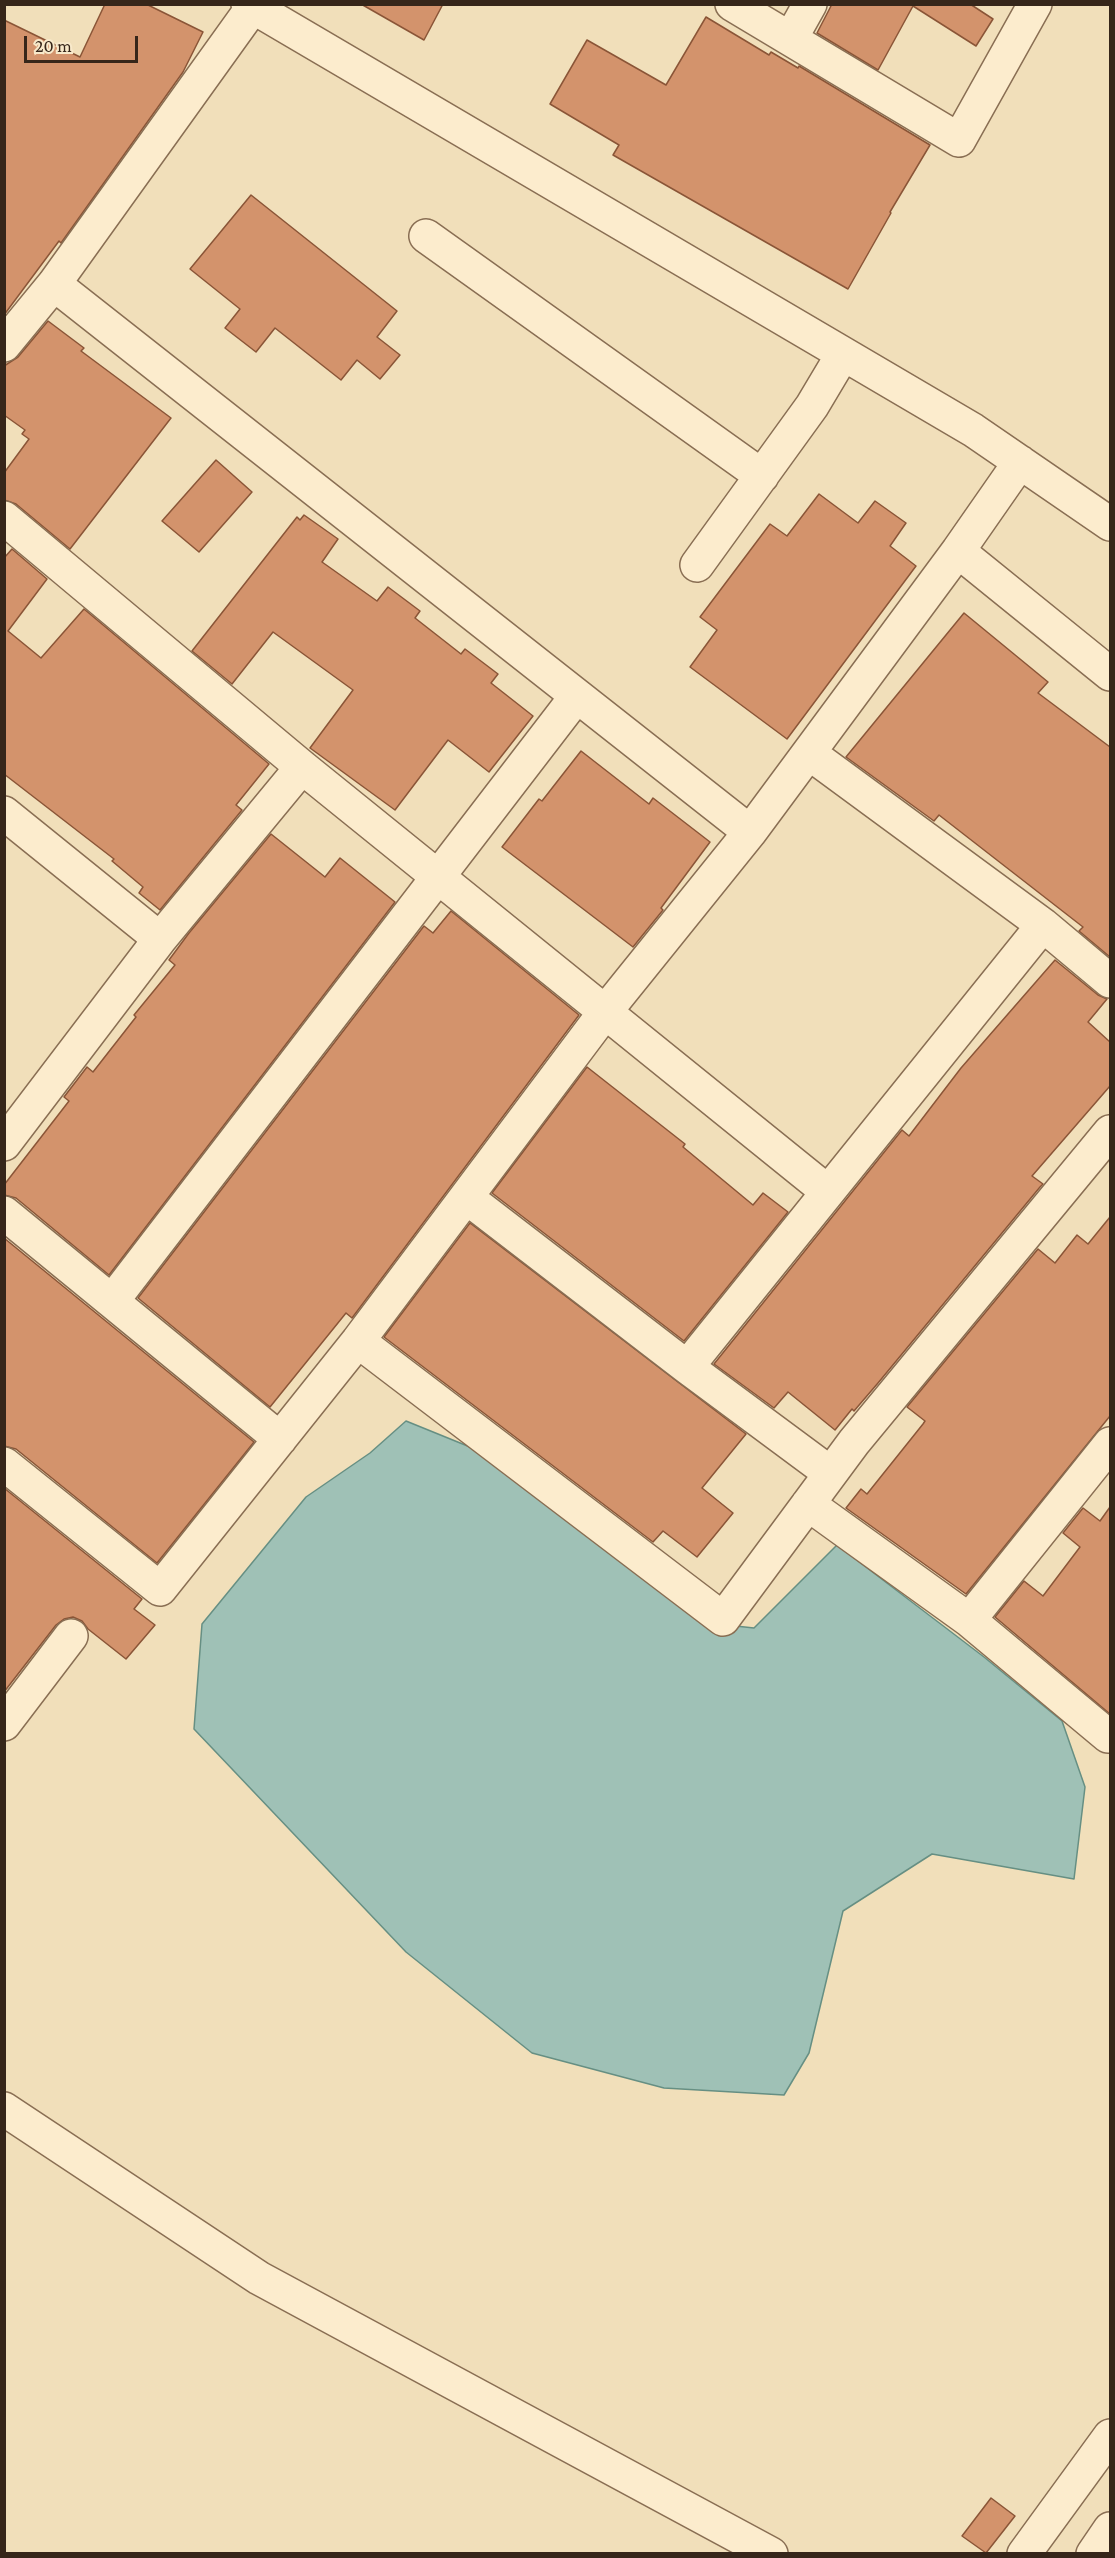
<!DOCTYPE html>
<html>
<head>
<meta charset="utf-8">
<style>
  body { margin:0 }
  #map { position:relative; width:1115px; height:2558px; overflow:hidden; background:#f1dfba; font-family:"Crimson Pro",serif }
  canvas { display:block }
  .frame { position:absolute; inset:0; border:6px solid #36261a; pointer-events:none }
  .scale { position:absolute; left:24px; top:36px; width:114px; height:27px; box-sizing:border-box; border:3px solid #36261a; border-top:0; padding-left:8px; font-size:18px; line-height:21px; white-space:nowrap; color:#36261a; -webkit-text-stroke:4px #f8e9ca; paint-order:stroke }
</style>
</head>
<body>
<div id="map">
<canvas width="1115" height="2558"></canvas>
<div class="frame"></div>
<div class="scale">20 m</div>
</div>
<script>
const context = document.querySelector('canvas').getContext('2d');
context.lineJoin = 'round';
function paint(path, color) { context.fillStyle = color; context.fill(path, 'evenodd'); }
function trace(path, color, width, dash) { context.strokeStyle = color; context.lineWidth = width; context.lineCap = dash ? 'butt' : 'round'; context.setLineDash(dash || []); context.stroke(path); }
const water = new Path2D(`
  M 406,1421 L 502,1460 L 708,1623 L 754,1628 L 837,1545 L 984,1657 L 1062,1721 L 1085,1787 L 1074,1879 L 932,1854 L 843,1911 L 809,2053 L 784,2095 L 664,2088 L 532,2053 L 406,1952 L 194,1729 L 202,1624 L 306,1497 L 370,1453 Z`);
paint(water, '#9fc1b6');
trace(water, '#668f83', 1.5);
const building = new Path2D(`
  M 105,4 L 146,4 L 203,32 L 183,72 L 61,243 L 59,241 L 4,315 L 4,20 L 80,57 Z
  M 361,4 L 443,4 L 424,40 Z
  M 832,4 L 970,4 L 993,19 L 976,46 L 913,6 L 878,70 L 817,33 Z
  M 706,17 L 769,55 L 771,52 L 798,68 L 799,66 L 930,145 L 890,212 L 891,213 L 848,289 L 613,155 L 619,145 L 550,104 L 587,40 L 666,85 Z
  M 251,195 L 397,311 L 377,337 L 400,355 L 380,379 L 357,360 L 341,380 L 275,328 L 256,352 L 225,328 L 240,309 L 190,269 Z
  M 48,321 L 84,348 L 81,351 L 171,418 L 70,549 L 16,504 L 4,500 L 4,473 L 29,439 L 22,434 L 25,430 L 4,415 L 4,366 L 18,357 Z
  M 216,460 L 252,492 L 199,552 L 162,521 Z
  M 819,494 L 858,523 L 875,501 L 906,523 L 890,546 L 916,566 L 787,739 L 690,667 L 717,630 L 700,617 L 770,524 L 787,536 Z
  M 304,515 L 338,539 L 322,562 L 377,601 L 388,587 L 420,611 L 415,618 L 461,654 L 465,649 L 498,674 L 491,683 L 533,716 L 489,772 L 448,740 L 395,810 L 310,748 L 353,690 L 273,632 L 232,684 L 192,651 L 297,517 L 300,520 Z
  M 12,549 L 47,579 L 8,631 L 41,658 L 84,609 L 269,764 L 236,805 L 242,810 L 160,910 L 139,893 L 143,887 L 112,861 L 114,859 L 4,774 L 4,558 Z
  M 964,613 L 1048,682 L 1038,693 L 1110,747 L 1110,957 L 1079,931 L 1083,927 L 939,815 L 934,821 L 846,757 Z
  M 581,751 L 649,804 L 653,798 L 710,842 L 661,908 L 663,910 L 633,947 L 502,847 L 539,799 L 542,801 Z
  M 271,834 L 325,877 L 340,858 L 395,902 L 109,1275 L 16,1198 L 4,1195 L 4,1185 L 69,1101 L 64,1097 L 87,1067 L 93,1072 L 136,1017 L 134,1015 L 175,965 L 169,960 L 189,933 Z
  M 451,911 L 579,1015 L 352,1318 L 346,1313 L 270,1407 L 138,1298 L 424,926 L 433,933 Z
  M 1055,960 L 1098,995 L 1107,999 L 1088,1022 L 1110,1042 L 1110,1086 L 1032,1176 L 1043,1184 L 1040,1187 L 878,1383 L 854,1411 L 852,1409 L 835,1430 L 788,1392 L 774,1408 L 714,1364 L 902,1130 L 909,1136 L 961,1068 Z
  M 587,1067 L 685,1144 L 683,1147 L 753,1205 L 763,1193 L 788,1212 L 684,1341 L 492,1193 Z
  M 1110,1217 L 1110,1416 L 966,1594 L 846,1508 L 861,1489 L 867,1494 L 923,1424 L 925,1421 L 907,1407 L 1038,1249 L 1055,1263 L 1077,1235 L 1088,1244 Z
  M 470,1223 L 746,1434 L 702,1488 L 733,1513 L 697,1557 L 663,1531 L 653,1542 L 384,1337 Z
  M 4,1238 L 254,1442 L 157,1563 L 16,1449 L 4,1446 Z
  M 4,1488 L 142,1599 L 134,1609 L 155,1625 L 126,1659 L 88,1629 L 82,1621 L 73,1617 L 64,1619 L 56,1625 L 4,1692 Z
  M 1110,1507 L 1110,1714 L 995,1617 L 1024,1581 L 1043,1596 L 1080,1547 L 1063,1533 L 1083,1508 L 1100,1521 Z
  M 991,2498 L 1015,2516 L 986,2553 L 962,2536 Z`);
paint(building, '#d3936c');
trace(building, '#8a5537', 1.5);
const minor = new Path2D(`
  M 248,4 L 973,430 L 1110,524
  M 732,4 L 959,140 L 1035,4
  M 791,38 L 810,4
  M 426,236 L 762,476
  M 54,284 L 750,832
  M 4,345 L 54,284 L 255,4
  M 4,518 L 302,767 L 828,1192
  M 958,551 L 1110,674
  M 697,565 L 812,406 L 843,354
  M 809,753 L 1043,925 L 1110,981
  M 4,813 L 160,939
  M 4,1144 L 160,939 L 302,767
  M 466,1197 L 687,1367 L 830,1473
  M 4,1213 L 280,1439
  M 113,1300 L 576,697
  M 358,1341 L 723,1619 L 854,1442 L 1110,1132
  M 687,1367 L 1043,925
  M 4,1464 L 160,1589 L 358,1341 L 605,1012 L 750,832 L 958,551 L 1020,462
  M 808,1504 L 969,1620 L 1108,1736 L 1110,1733
  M 969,1620 L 1110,1444
  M 4,1724 L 71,1636
  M 4,2109 L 259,2278 L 771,2554
  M 1024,2554 L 1110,2436
  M 1093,2554 L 1110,2529`);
trace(minor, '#896e53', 36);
trace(minor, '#fceccd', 33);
</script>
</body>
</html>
